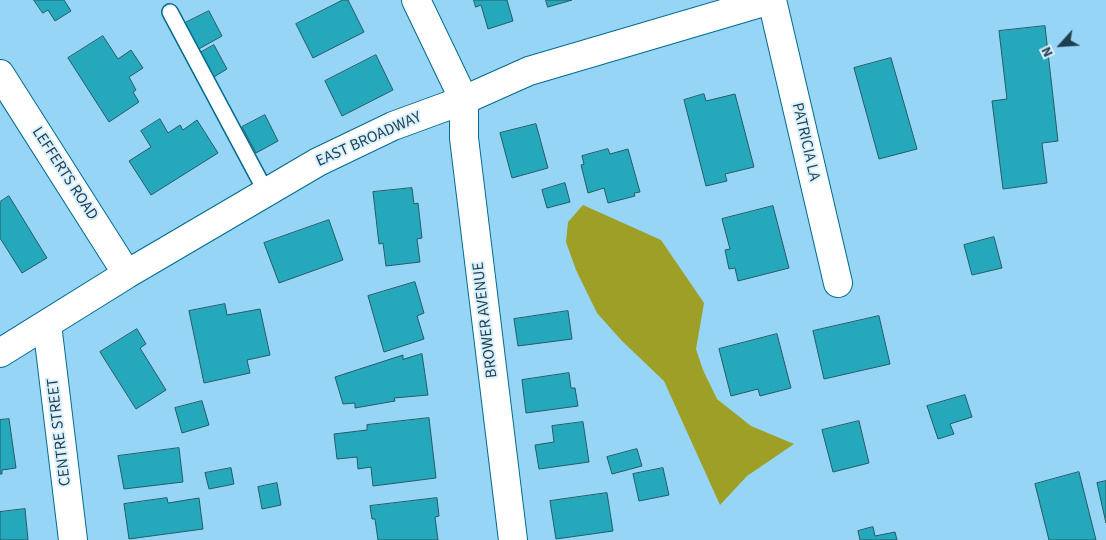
<!DOCTYPE html>
<html>
<head>
<meta charset="utf-8">
<style>
  body { margin:0 }
  #map { position:relative; width:1106px; height:540px; overflow:hidden; background:#96d5f5; font-family:"Source Sans 3",sans-serif }
  canvas { display:block }
  .north { position:absolute; left:1036px; top:20px; width:50px; height:50px; -webkit-text-stroke:4px #d9f0fc; paint-order:stroke; rotate:244deg; font-size:14px; font-weight:700; line-height:20px; text-align:center; color:#1d3f50 }
  .north::after { content:''; display:block; margin:auto; width:18px; height:22px; background:#1d3f50; clip-path:polygon(50% 0,100% 100%,50% 72%,0 100%) }
</style>
</head>
<body>
<div id="map">
<canvas width="1106" height="540"></canvas>
<div class="north">N</div>
</div>
<script>
const context = document.querySelector('canvas').getContext('2d');
context.lineJoin = 'round';
function paint(path, color) { context.fillStyle = color; context.fill(path, 'evenodd'); }
function trace(path, color, width, dash) { context.strokeStyle = color; context.lineWidth = width; context.lineCap = dash ? 'butt' : 'round'; context.setLineDash(dash || []); context.stroke(path); }
function drawText(font, color, halo, rows, align = 'center') {
  context.font = font + ' "Source Sans 3",sans-serif'; context.lineWidth = 4; context.setLineDash([]); context.textBaseline = 'middle'; context.strokeStyle = halo; context.fillStyle = color; for (const [text, x, y, turn = 0] of rows) {
    context.save(); context.translate(x, y); context.rotate((+turn || 0) * Math.PI / 180); context.textAlign = isNaN(turn) ? turn : align; if (halo) context.strokeText(text, 0, 0); context.fillText(text, 0, 0); context.restore();
  }
}
paint(new Path2D(`
  M 583,205 L 661,240 L 704,303 L 696,349 L 703,370 L 717,399 L 751,426 L 794,444 L 747,476 L 720,505 L 664,381 L 622,341 L 597,313 L 576,270 L 566,242 L 568,222 Z`), '#9d9f27');
const building = new Path2D(`
  M 34,0 L 64,0 L 71,11 L 55,21 L 48,10 L 43,13 Z
  M 343,0 L 348,0 L 364,32 L 313,58 L 296,24 Z
  M 474,0 L 507,0 L 513,21 L 488,29 L 481,5 L 476,7 Z
  M 546,0 L 572,0 L 548,7 Z
  M 209,11 L 222,36 L 197,50 L 183,24 Z
  M 1045,26 L 1058,141 L 1042,143 L 1047,183 L 1003,189 L 992,101 L 1007,99 L 999,31 Z
  M 103,36 L 118,59 L 131,50 L 143,68 L 129,77 L 136,90 L 133,92 L 139,102 L 109,122 L 68,58 Z
  M 214,45 L 227,69 L 212,78 L 198,54 Z
  M 376,55 L 393,90 L 342,116 L 325,81 Z
  M 891,58 L 917,149 L 879,159 L 854,68 Z
  M 704,94 L 706,101 L 735,94 L 754,167 L 725,174 L 727,181 L 706,186 L 684,100 Z
  M 265,115 L 278,141 L 256,153 L 242,127 Z
  M 160,119 L 168,133 L 180,125 L 183,130 L 197,120 L 218,153 L 151,195 L 129,161 L 151,147 L 141,131 Z
  M 536,124 L 548,168 L 512,178 L 500,133 Z
  M 608,149 L 610,154 L 628,149 L 640,192 L 634,193 L 635,196 L 608,203 L 604,188 L 588,193 L 581,165 L 584,164 L 582,156 Z
  M 565,183 L 570,202 L 547,208 L 542,190 Z
  M 412,188 L 414,204 L 418,203 L 422,238 L 417,239 L 420,262 L 386,266 L 383,243 L 379,244 L 373,192 Z
  M 9,196 L 47,258 L 22,273 L 0,238 L 0,202 Z
  M 773,206 L 789,268 L 738,281 L 735,268 L 729,269 L 725,250 L 730,249 L 722,219 Z
  M 329,220 L 343,260 L 279,283 L 264,243 Z
  M 994,237 L 1002,268 L 972,275 L 964,245 Z
  M 415,282 L 424,313 L 417,316 L 424,339 L 384,352 L 368,296 Z
  M 225,304 L 227,315 L 260,309 L 270,355 L 247,360 L 250,373 L 204,383 L 189,311 Z
  M 568,311 L 572,339 L 518,346 L 514,319 Z
  M 879,316 L 890,364 L 824,379 L 813,331 Z
  M 137,329 L 146,344 L 140,348 L 166,390 L 136,409 L 100,352 Z
  M 777,334 L 791,388 L 760,396 L 758,389 L 731,396 L 719,349 Z
  M 422,354 L 428,395 L 394,398 L 395,401 L 355,408 L 355,403 L 343,404 L 335,377 L 403,355 L 403,359 Z
  M 569,373 L 571,388 L 575,388 L 578,406 L 526,413 L 522,380 Z
  M 965,395 L 972,417 L 950,424 L 954,434 L 938,439 L 927,406 Z
  M 202,401 L 209,425 L 182,433 L 175,408 Z
  M 429,418 L 436,478 L 373,486 L 371,467 L 358,469 L 357,457 L 337,459 L 334,434 L 367,430 L 367,425 Z
  M 9,419 L 16,468 L 2,470 L 2,474 L 0,474 L 0,420 Z
  M 859,421 L 869,463 L 833,472 L 822,430 Z
  M 583,422 L 589,462 L 539,469 L 535,445 L 554,442 L 552,426 Z
  M 179,448 L 183,482 L 124,489 L 118,456 Z
  M 637,449 L 642,466 L 612,474 L 607,457 Z
  M 231,468 L 234,484 L 209,489 L 205,473 Z
  M 663,468 L 669,495 L 639,501 L 633,474 Z
  M 1079,472 L 1096,540 L 1049,540 L 1035,484 Z
  M 1106,481 L 1106,523 L 1097,483 Z
  M 277,483 L 281,505 L 262,509 L 258,487 Z
  M 607,493 L 613,531 L 556,539 L 550,501 Z
  M 167,498 L 168,503 L 199,498 L 203,529 L 129,539 L 124,504 Z
  M 437,498 L 439,516 L 435,517 L 438,540 L 378,540 L 375,519 L 372,519 L 370,506 Z
  M 25,509 L 28,540 L 0,540 L 0,512 Z
  M 873,527 L 875,536 L 895,532 L 897,540 L 860,540 L 858,531 Z`);
paint(building, '#26a8bc');
trace(building, '#255c65', 1);
const service = new Path2D(`
  M 170,12 L 266,192`);
const minor = new Path2D(`
  M 416,0 L 464,100 L 464,138 L 513,540
  M 772,0 L 838,283
  M 0,74 L 127,274
  M 47,324 L 73,540
  M 0,353 L 127,274 L 318,162 L 393,126 L 464,100 L 529,71 L 770,0`);
trace(service, '#026a8e', 18);
trace(minor, '#026a8e', 30);
trace(service, '#fff', 15);
trace(minor, '#fff', 28);
drawText('16px', '#1d3f50', '#d9f0fc', [
  ["EAST BROADWAY",369,140,-24],
  ["PATRICIA LA",805,142,77],
  ["LEFFERTS ROAD",64,174,57],
  ["BROWER AVENUE",486,320,-97],
  ["CENTRE STREET",60,432,-97]
]);
</script>
</body>
</html>
